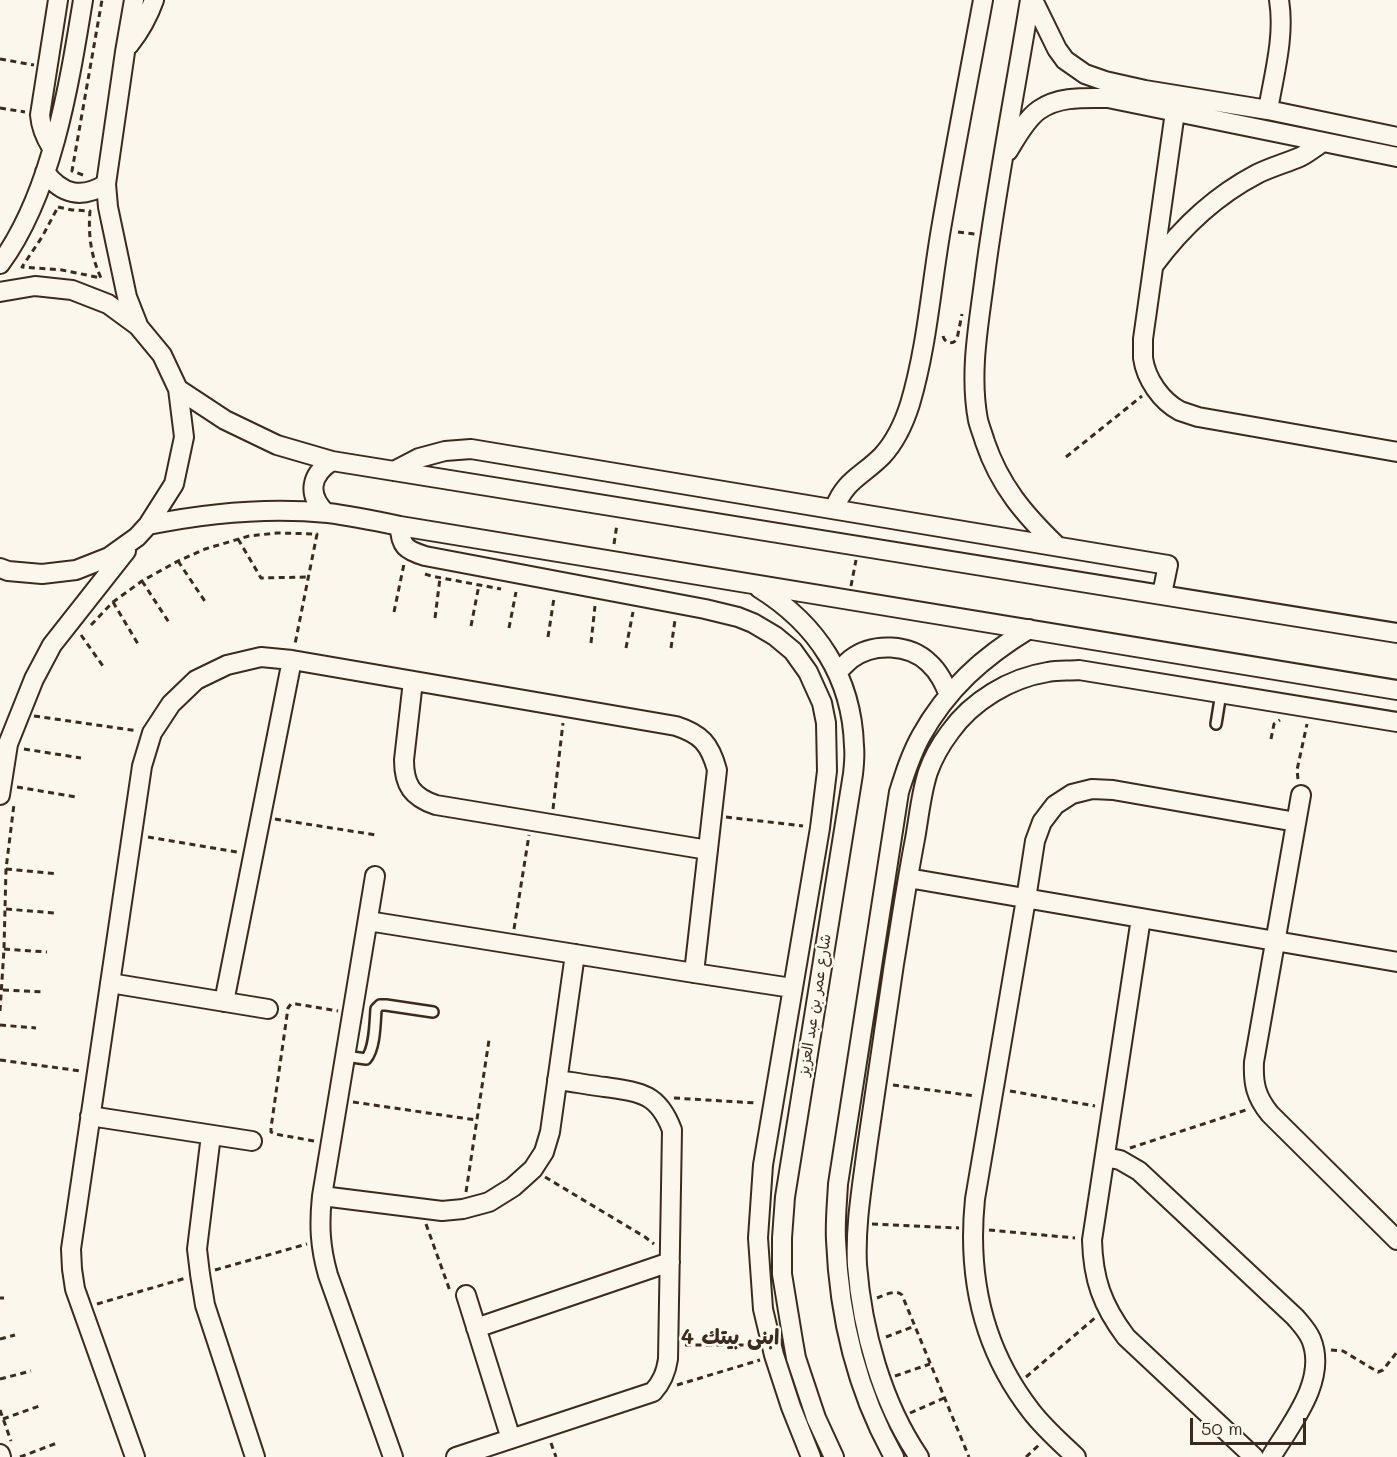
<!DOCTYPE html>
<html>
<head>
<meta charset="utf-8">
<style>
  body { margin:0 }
  #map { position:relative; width:1397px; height:1457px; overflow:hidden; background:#fbf7ec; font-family:Mali,sans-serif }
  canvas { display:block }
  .scale { position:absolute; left:1190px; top:1418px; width:116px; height:27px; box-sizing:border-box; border:3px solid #3b2a1e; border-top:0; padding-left:8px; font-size:18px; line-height:21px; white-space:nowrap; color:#3b2a1e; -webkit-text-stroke:4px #fbf7ec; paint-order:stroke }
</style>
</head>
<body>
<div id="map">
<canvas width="1397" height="1457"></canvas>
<div class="scale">50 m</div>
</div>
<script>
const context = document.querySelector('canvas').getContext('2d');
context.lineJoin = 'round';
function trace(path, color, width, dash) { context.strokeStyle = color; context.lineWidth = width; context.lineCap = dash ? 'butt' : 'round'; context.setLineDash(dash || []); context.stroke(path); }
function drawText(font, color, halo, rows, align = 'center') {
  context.font = font + ' Mali,"Playpen Sans Arabic",sans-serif'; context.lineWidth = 5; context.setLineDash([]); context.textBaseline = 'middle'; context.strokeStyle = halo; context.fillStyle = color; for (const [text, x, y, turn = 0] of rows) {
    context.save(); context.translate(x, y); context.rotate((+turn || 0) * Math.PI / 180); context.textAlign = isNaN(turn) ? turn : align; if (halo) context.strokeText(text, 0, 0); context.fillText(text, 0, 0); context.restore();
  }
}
const service = new Path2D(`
  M 1216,724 L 1221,693
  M 345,1056 L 366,1059 C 375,1049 375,1023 376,1009 L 380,1005 L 386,1005 L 433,1012`);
const minor = new Path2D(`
  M 134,0 L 125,52 L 106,184 L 108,207 L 127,297 L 138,325
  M 1030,0 C 1015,92 997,183 985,275 C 979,323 969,372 978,420 C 980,428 983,435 985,442 C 1000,486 1024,514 1057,546
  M 1033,0 L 1057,49 L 1065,60 L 1085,74 L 1105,81 L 1145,90 L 1268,110 L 1397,137
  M 129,45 C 140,31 148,17 154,0
  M 1268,110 C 1274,74 1285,36 1279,0
  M 1175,112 L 1143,339 C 1143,345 1143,352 1143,358 C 1146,379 1161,401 1180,411 C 1186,413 1192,415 1198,417 L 1397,452
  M 52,148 C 45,137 41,128 40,115 L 58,0
  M 1008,151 C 1016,138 1026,119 1039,110 C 1059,96 1085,98 1108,98 L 1397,157
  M 45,172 C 62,195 82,199 106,184
  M 0,264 C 52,193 69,86 83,0
  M 1154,265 C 1182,227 1215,196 1257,174 C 1271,167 1286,163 1300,157 C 1308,153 1315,147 1323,142
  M 0,292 L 35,286 L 72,290 L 108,304 L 138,326 L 162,355 L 178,389 L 184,437 L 174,484 L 148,525 L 137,537 L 109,557 L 76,570 L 42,574 L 8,571 L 0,568
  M 178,389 L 225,420 L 277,445 L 332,461 L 1397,633
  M 394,471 L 419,458 L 445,451 L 471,449 L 1168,565 L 1162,594
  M 834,509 C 846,479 861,477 882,456 C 895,442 904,423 910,404 C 927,347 931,287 941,229 C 954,153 969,76 983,0
  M 326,513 C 307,495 310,475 332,461
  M 148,525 C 207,513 268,507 328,513 C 352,516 376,521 400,526 L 1397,690
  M 400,526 C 400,546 406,550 425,556 L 705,609 L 738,617 L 753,623 L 775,636 L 793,651 L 808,672 L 822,703 L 826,723 L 827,771 L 820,828 L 763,1165 L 758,1238 L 763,1309 L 774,1355 L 791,1407 L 811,1457
  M 759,588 C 817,624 852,677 854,746 C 855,755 854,765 853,774 L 785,1197 L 782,1238 L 782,1274 L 793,1341 L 796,1358 L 816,1418 L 834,1457
  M 837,672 C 842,668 846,663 851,659 C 873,642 910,644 929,663 C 939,672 944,683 949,695
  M 413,681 L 404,760 C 404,785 412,797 436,805 L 708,850
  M 0,795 L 8,744 L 34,679 L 52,645 L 126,551
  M 1301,795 L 1254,1062 C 1253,1084 1256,1097 1270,1114 L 1397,1240
  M 375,876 L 322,1196 C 319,1225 320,1247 328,1275 L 393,1457
  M 908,878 L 1397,962
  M 1141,918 L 1092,1240 C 1093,1279 1102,1305 1126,1337 L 1254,1457
  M 368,921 L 694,973 L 792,988
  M 110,983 L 268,1009
  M 224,1002 L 292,660
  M 90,1116 L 252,1141
  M 211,1135 L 197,1249 L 200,1274 L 205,1305 L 255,1457
  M 1105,1157 L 1120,1160 L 1139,1171 L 1295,1317 C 1301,1324 1307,1330 1311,1339 C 1328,1380 1291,1424 1271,1457
  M 322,1196 L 442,1211 L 463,1209 L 489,1202 L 513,1187 L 533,1169 L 544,1152 L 550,1132 L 575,954
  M 466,1295 L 511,1439
  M 476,1328 L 670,1262
  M 0,1454 L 1,1457
  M 135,1457 L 75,1289 L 72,1269 L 71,1249 L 142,766 L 152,733 L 171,704 L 196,680 L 227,665 L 261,657 L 292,660 L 676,726 C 701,734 710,744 717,770 L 694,973
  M 456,1457 L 653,1392 C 662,1382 666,1373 668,1359 L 672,1130 C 658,1093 640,1092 605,1087 C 589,1085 573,1082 557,1080
  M 894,1457 C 857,1391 839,1315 836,1240 C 835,1222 837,1203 838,1184 L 899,792 C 905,773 911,754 921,736 C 947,689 983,657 1029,629
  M 919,1457 C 882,1403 862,1330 857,1265 C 855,1226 862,1187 867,1148 C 876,1086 885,1025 894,964 C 901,922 907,880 915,839 C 919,817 921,793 928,772 C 933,758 941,744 950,732 C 972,701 1010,678 1048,672 C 1058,670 1069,671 1079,670 L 1397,722
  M 1076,1457 C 1060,1442 1044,1428 1031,1411 C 982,1348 967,1277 975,1199 L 1026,899 L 1035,841 L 1042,822 L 1055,805 L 1072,794 L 1092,789 L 1113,790 L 1296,822`);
trace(service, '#3b2a1e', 14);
trace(minor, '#3b2a1e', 22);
trace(new Path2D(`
  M 0,59 L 34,65
  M 0,108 L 25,112
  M 83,175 L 72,171 L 102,0
  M 58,207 L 72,210 L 90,211 C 88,235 91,256 101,278 L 62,270 L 22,267 L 42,237 Z
  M 958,232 L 975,234
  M 943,336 C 945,344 953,345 957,339 L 962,314
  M 1066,457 L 1142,396
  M 238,539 L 261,578 L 308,577
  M 614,544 L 617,524
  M 178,561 L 206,603
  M 425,574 L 431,576 L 501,589
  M 142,581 L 170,624
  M 851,586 L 856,560
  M 113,602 L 138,644
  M 394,612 L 404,564
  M 435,618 L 440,578
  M 91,625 L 113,602 L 142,581 L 178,561 L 205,549 L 249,536 L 277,533 L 317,534 L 295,644
  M 471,626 L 479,585
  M 509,628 L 516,592
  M 81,635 L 105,669
  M 548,637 L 554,598
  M 591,643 L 595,606
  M 626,648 L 633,612
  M 671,648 L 675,620
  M 34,716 L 138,731
  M 1271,739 L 1274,724 L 1280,720
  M 24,749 L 81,758
  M 1298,779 L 1297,770 L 1307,724
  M 17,787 L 76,797
  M 553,809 L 563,723
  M 726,817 L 803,826
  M 275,819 L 376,835
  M 148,837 L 237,852
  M 6,869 L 58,874
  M 6,909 L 54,913
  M 514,929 L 529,835
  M 4,949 L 47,952
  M 3,990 L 43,992
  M 0,1011 L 4,949 L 6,869 L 14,804
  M 0,1025 L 36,1028
  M 0,1060 L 81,1071
  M 893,1085 L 975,1096
  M 1010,1091 L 1095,1106
  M 674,1098 L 757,1103
  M 353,1102 L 476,1120
  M 314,1141 L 275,1134 L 271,1132 L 271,1128 L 288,1008 L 291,1004 L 296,1004 L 338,1011
  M 1130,1148 L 1249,1109
  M 545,1177 L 645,1237 L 654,1244
  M 466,1192 L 489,1040
  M 426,1224 L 450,1291
  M 872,1224 L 959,1228
  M 989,1230 L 1075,1238
  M 215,1270 L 307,1244
  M 0,1298 L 4,1298
  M 877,1298 C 885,1295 896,1289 902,1295 L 969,1457
  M 97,1304 L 186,1278
  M 886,1337 L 915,1326
  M 0,1339 L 15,1335
  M 685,1345 L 757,1345
  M 1331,1350 L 1343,1351 L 1378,1372 L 1383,1370 L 1397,1352
  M 895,1376 L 930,1364
  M 1026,1377 L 1096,1317
  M 0,1379 L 31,1371
  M 677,1385 L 760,1360
  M 0,1410 L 11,1441
  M 910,1413 L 944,1398
  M 3,1419 L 42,1405
  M 551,1443 L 556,1457
  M 20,1457 L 57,1443
  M 1026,1457 L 1040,1444`), '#3b2a1e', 3, [6, 4.5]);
trace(service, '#fbf7ec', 9);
trace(minor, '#fbf7ec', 18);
drawText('15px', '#3b2a1e', '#fbf7ec', [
  ["شارع عمر بن عبد العزيز",815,1005,-81]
]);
drawText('bold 21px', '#3b2a1e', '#fbf7ec', [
  ["ابنى بيتك 4",730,1338]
]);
</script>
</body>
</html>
